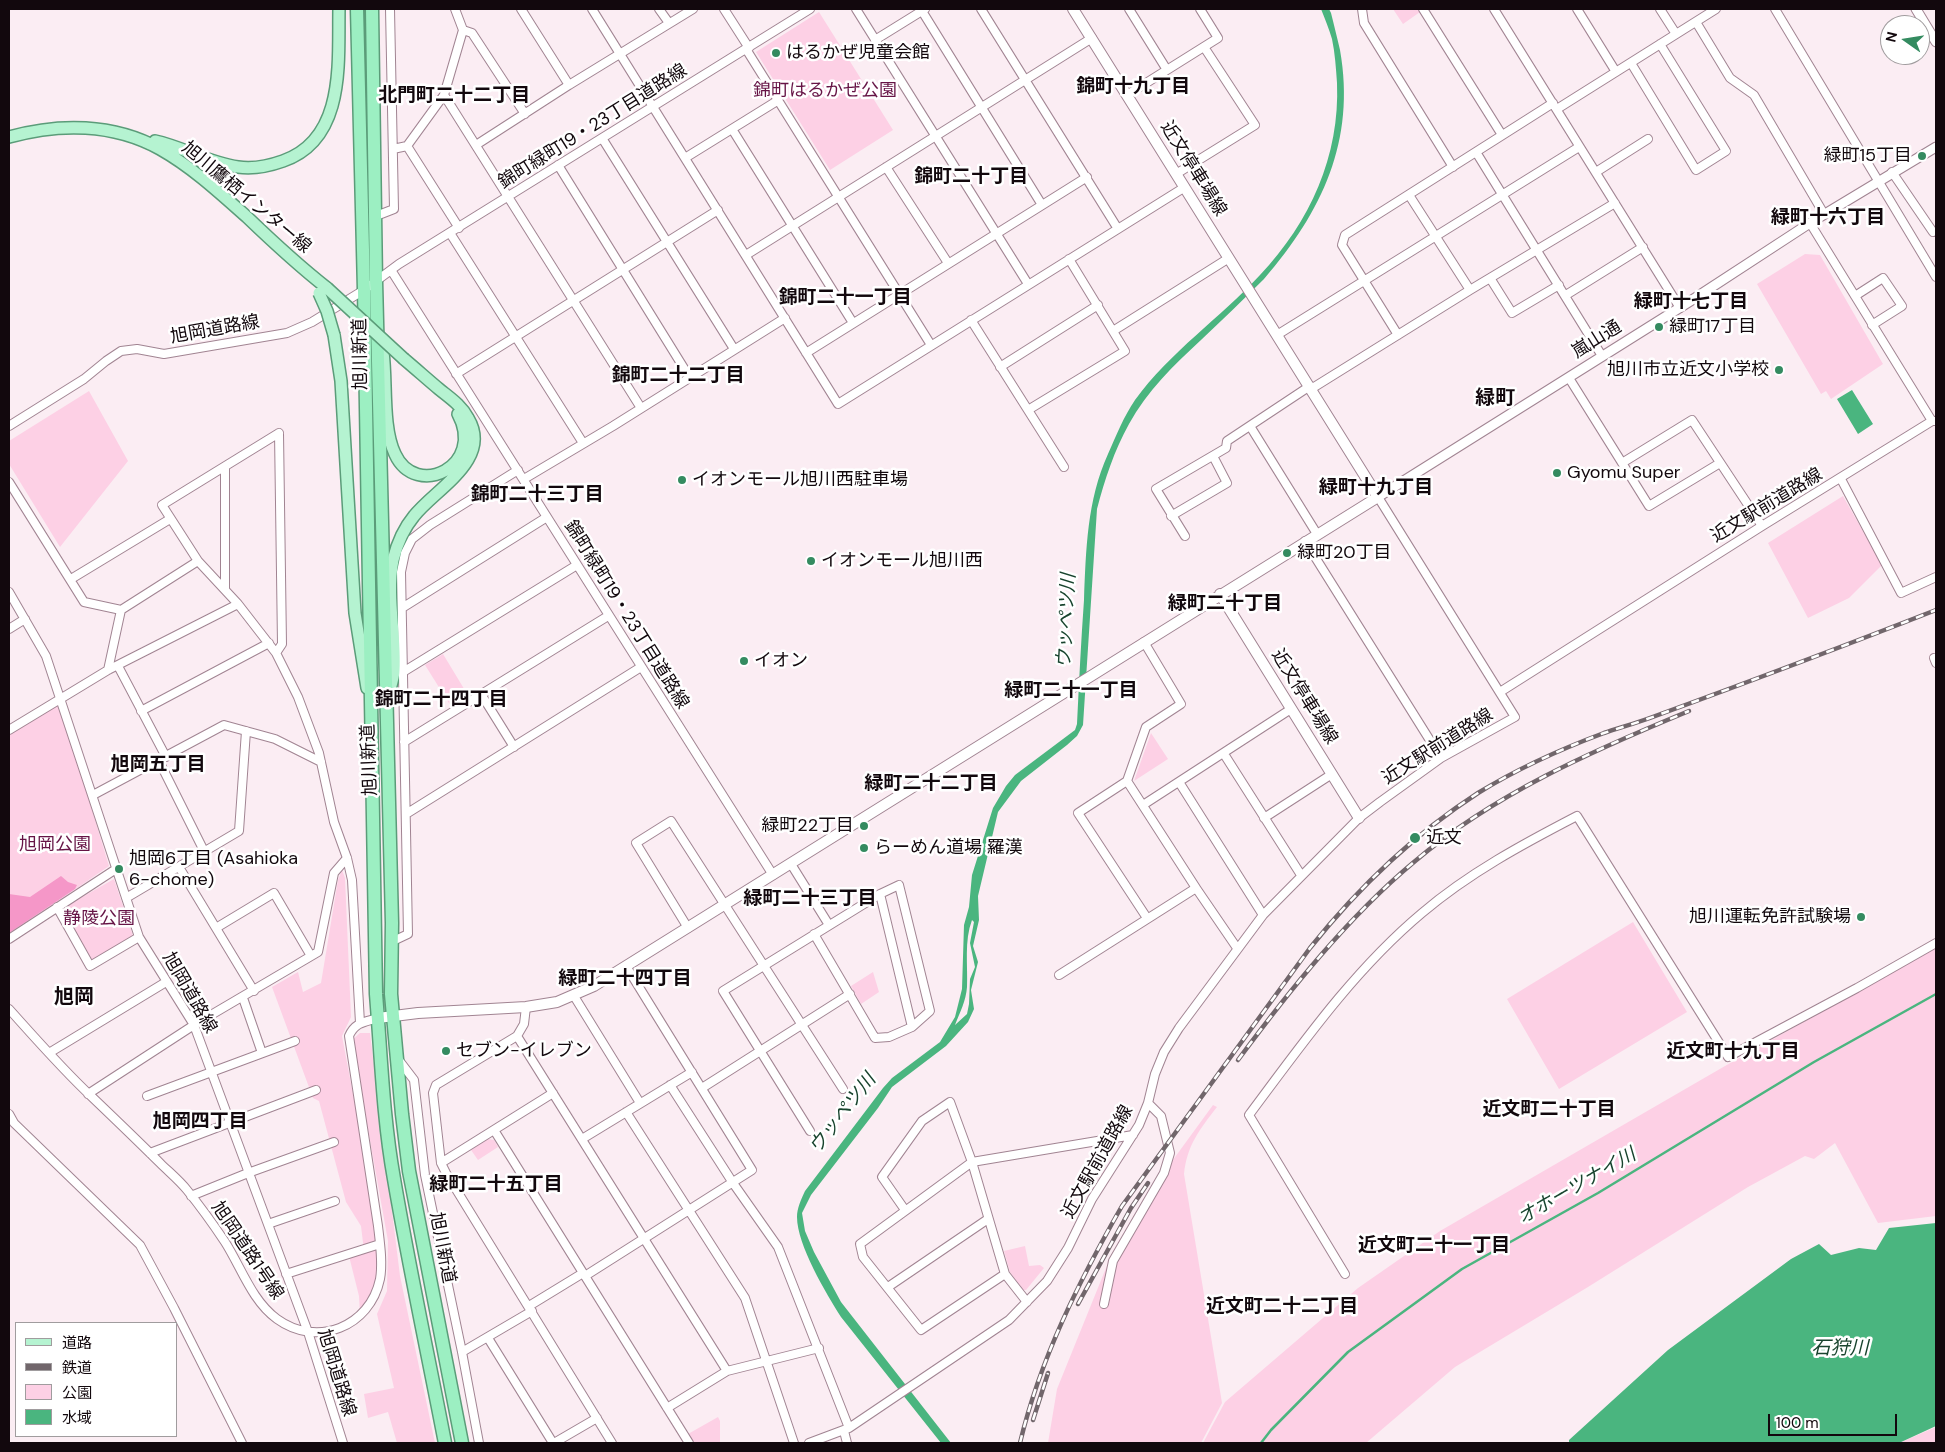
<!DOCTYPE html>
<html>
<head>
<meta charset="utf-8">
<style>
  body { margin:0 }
  #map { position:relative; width:1945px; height:1452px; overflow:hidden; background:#fbedf3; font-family:"DM Sans","Noto Sans JP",sans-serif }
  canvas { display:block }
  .frame { position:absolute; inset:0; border:10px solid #12080d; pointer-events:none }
  .legend { position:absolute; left:15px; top:1322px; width:162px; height:115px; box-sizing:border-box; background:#fff; border:1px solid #a09c9e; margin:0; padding:6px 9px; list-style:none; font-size:15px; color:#12080d }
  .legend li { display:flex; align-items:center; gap:10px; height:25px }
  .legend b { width:25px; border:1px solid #a09c9e }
  .north { position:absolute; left:1880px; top:15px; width:50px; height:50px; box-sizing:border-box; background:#fff; border:1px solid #a09c9e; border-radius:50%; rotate:283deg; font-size:14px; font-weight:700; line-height:20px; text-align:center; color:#12080d }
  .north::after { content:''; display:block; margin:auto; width:18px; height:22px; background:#348b60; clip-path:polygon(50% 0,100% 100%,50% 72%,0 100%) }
  .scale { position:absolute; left:1768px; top:1414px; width:129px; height:22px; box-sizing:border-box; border:2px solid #12080d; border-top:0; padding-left:6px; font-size:15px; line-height:18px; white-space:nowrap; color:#12080d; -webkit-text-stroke:4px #fff; paint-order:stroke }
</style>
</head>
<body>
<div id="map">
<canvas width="1945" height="1452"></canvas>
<div class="frame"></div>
<ul class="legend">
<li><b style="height:6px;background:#b5f3d1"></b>道路</li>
<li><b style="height:6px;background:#71666b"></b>鉄道</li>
<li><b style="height:14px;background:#fdd0e5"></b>公園</li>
<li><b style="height:14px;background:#4ab57f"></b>水域</li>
</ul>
<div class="north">N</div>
<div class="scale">100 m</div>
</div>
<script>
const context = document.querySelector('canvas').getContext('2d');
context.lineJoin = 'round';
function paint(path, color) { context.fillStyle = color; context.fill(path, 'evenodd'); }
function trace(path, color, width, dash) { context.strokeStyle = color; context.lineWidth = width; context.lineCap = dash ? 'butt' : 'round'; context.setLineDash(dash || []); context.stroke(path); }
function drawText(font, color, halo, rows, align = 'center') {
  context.font = font + ' "DM Sans","Noto Sans JP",sans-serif'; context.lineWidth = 5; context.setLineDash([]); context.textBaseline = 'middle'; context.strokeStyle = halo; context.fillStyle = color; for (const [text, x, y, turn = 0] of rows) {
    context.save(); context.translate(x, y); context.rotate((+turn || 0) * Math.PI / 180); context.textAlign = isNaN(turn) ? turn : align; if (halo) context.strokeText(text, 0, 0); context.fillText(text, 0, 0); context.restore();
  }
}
paint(new Path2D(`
  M 1393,9 L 1417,9 L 1420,12 L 1403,24 Z
  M 819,12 L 893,130 L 830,170 L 756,52 Z
  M 1805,254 L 1820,255 L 1883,364 L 1831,399 L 1826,391 L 1821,394 L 1757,284 Z
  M 89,391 L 128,461 L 60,547 L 9,464 L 9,441 Z
  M 1843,496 L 1882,565 L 1849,598 L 1808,618 L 1768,543 Z
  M 443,654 L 469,697 L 452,708 L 425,665 Z
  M 58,698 L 109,866 L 9,935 L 9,729 Z
  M 1151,733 L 1168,759 L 1134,781 Z
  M 342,870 L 345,878 L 351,1017 L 342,1036 L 378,1226 L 380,1279 L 360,1315 L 359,1296 L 349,1256 L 364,1251 L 361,1226 L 346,1202 L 319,1101 L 313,1098 L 272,987 L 298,972 L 303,992 L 321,983 L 338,880 Z
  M 114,879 L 133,936 L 92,961 L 61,909 Z
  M 1633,922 L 1687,1012 L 1559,1089 L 1507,999 Z
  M 1936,948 L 1936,1216 L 1878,1223 L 1835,1143 L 1814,1159 L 1805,1156 L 1748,1187 L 1588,1287 L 1455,1367 L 1366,1443 L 1203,1443 L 1225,1402 L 1358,1288 L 1440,1231 L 1725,1066 Z
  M 873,972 L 879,992 L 861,1004 L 851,986 Z
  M 360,1033 L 370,1033 L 400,1276 L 435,1443 L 397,1443 L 388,1412 L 368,1418 L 364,1394 L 394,1388 L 377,1314 L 387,1291 L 388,1241 L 352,1040 Z
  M 1213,1105 L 1217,1107 C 1200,1129 1187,1145 1184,1174 L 1222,1403 L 1201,1443 L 1048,1443 L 1057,1389 L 1106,1268 L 1143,1201 Z
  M 488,1139 L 494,1140 L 498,1147 L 478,1160 L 471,1150 Z
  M 1025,1246 L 1029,1266 L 1040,1265 L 1044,1268 L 1026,1290 L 1023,1290 L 1010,1272 L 1004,1251 Z
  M 718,1417 L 720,1421 L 720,1443 L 695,1443 L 688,1434 Z
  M 1936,1427 L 1936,1443 L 1899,1443 Z`), '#fdd0e5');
paint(new Path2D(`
  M 61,876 L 68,882 L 77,885 L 75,889 L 9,933 L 9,894 L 30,897 Z`), '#f597c8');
paint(new Path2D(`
  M 1321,9 L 1329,9 L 1331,13 C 1334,25 1337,37 1340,50 C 1356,141 1322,212 1264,279 C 1243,300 1222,320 1201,340 C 1174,365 1147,391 1129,424 C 1114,451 1105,479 1097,509 L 1083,725 L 1077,736 L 1067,745 L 1021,781 L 998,812 L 978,896 L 979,920 L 973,946 L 978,962 L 971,990 L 974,1009 L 968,1022 L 946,1046 L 892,1087 L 878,1108 L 811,1195 L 802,1213 L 805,1231 L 814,1252 L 841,1302 L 951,1443 L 941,1443 L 841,1317 C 826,1293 797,1245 797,1217 C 797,1208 801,1200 805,1191 L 883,1088 L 892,1078 L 940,1042 L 955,1017 L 962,989 L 964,925 L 969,907 L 972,875 L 993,808 L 1006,786 L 1015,775 L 1075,730 L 1077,724 C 1079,683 1081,641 1084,600 C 1086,550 1087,500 1108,454 C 1116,436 1124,416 1135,400 C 1170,352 1220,318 1260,275 C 1310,222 1340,156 1337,83 C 1336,69 1335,53 1332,39 C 1329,29 1325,19 1321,9 ZM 972,920 L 974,922 L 970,943 L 975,967 L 970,979 L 969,1004 L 967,1014 L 955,1025 C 960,1012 966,1001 967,987 C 968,965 964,941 972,920 Z
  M 1852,390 L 1873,424 L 1858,434 L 1837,399 Z
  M 1936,1223 L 1936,1426 L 1899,1443 L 1569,1443 L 1569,1440 L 1668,1350 L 1791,1259 L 1819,1244 L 1831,1255 L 1859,1248 L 1876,1250 L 1889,1228 Z`), '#4ab57f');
trace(new Path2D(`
  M 1261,1443 L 1271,1430 L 1348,1352 L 1462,1269 L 1598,1193 L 1814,1062 L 1936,994`), '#4ab57f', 2.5);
const minor = new Path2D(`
  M 521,9 L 569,85
  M 592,9 L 838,404 L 1185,187
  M 659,9 L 669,23
  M 724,9 L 749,48
  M 856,9 L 1028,284
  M 981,9 L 1118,229
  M 1129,9 L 1167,70
  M 1362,9 L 1364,23 L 1453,167
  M 1423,9 L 1502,135
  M 1494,9 L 1680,308
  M 1577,9 L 1616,72
  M 1660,9 L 1676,34
  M 1775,9 L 1936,277
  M 922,11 L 1042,205
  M 1696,22 L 1730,78 L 1754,95 L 1824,214
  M 463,30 L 472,33 L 525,114
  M 875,40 L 925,9
  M 746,49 L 931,345
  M 1631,63 L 1696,170 L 1726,151 L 1660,44
  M 444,95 L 641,408
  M 1127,95 L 1218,38 L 1200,9
  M 1557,109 L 1716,9
  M 732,129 L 853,323
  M 602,138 L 734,349
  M 476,145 L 569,85 L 693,9
  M 407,146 L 459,228
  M 393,149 L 407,146 L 444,95 L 463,30 L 455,9
  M 1476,152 L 1602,356
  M 685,158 L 777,101
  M 558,165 L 690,378
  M 886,167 L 948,263
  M 1596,172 L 1648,139
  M 1892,172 L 1933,232
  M 1176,174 L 1255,125 L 1204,47
  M 1409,195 L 1470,290
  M 376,216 L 394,209 L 390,9
  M 1810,223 L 1932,421
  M 450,233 L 583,443
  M 746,255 L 1092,38
  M 391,270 L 773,875
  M 1490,278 L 1512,313 L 1559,285
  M 1566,295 L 1643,247
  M 1855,296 L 1883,278 L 1902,306 L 1872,325
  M 971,320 L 1064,467
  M 1113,331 L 1229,258
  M 1277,335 L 1579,147
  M 1398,335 L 1342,245 L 1345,235 L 1553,103
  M 806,353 L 1087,177
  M 1000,367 L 1098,305
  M 456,374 L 718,210
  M 1569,378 L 1649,506 L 1720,463
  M 1311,389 L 1470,290 L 1615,203
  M 1028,410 L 1125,351 L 1069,259
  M 9,426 L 84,379 L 106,361 L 121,351 L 137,349 L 164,354 L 287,333 L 312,322 L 364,290 L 399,264 L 810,9
  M 1250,426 L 1317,534
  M 279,433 L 162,505 L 198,561 L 238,604 L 276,653 L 298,697 L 319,753 L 334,822 L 347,858 L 352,880 L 360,1023
  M 1622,463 L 1692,420 L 1762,526
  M 225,468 L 225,589
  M 524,479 L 613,426 L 785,318
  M 1841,479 L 1901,593 L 1936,577
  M 9,482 L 84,602 L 121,610
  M 1171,516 L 1227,483 L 1213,456
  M 1185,536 L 1156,489 L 1226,448 L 1227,441 L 1310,386
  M 1305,541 L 1441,758
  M 71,579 L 170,519
  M 9,592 L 46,656 L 139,937 L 194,1025 L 308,1332 L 343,1443
  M 402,608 L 547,517
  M 9,629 L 25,619
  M 1144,642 L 1181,704 L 1146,727 L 1127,781 L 1078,813 L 1147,918
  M 276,653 L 282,644 L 279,433
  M 1934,658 L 1936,663
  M 118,666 L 166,757
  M 108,670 L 121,610 L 198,561
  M 403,672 L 577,565
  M 1500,692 L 1762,526 L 1932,421 L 1936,421
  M 481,694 L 514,747
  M 141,711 L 269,643
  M 9,730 L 108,670 L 238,604
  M 404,742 L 608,616
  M 1224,754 L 1301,875
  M 159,761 L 204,851
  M 1127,781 L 1196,888 L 1237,948
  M 1179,782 L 1263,915
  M 93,795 L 224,725 L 275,739 L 321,762
  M 1143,805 L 1291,709
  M 406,814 L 641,667
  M 1264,818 L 1332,774
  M 791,864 L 829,925
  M 179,867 L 254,991
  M 126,898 L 239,831 L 246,731
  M 57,907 L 90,966 L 139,937
  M 216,928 L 274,893 L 311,956
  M 688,928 L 636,843 L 671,821 L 843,1089
  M 814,934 L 875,1038 L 889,1037 L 912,1027 L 880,894
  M 9,939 L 116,869
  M 391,942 L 408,934 L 401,572 L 405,553 L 412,539 L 430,525 L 518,470
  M 1059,975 L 1196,888
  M 574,996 L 640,1103
  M 243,998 L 262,1053
  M 526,1007 L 524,1024 L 517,1036 L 436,1085 L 433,1093 L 441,1163 L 446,1173 L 612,1443
  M 9,1009 C 36,1039 63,1070 92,1097 C 115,1119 138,1141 160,1163 C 169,1172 179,1180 187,1190 C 200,1206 213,1224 225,1242 C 241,1267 252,1301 277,1319 C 317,1348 370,1327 380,1279 C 383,1263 380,1243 378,1226 L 349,1036 C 355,1022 365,1022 378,1018
  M 517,1036 L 727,1371
  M 49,1053 L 166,982
  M 398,1059 L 414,1080 L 425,1175 L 462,1352 L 479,1443
  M 670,1085 L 733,1183 L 778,1247 L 849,1428
  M 702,1088 L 850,994
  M 88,1094 L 194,1025 L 318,952 L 334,873 L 347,858
  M 147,1096 L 295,1041
  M 626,1112 L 745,1298 L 794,1443
  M 9,1114 L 14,1123 L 140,1245 L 174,1308 L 242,1443
  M 494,1130 L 689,1443
  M 810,1131 L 723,991 L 880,894 L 899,885 L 930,1011 L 912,1027
  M 582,1139 L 692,1072
  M 150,1153 L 316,1090
  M 441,1163 L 553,1093
  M 191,1196 L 248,1173 L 334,1142
  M 905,1210 L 882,1177 L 922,1121 L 950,1102 L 972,1162 L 1005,1274 L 1027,1302
  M 268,1224 L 335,1201
  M 286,1274 L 380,1244
  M 1005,1274 L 921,1330 L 863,1257 L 860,1244 L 972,1162 L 1133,1135
  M 1345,1274 L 1249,1115 C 1302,1044 1354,970 1422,913 C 1469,873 1523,844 1577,816 L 1728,1057 L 1857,988 L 1936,943
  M 585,1276 L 752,1170 L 626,966
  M 888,1287 L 988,1219
  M 1104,1304 L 1113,1261 L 1164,1173 L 1170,1153 L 1161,1116 L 1148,1103
  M 529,1306 L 583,1273
  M 488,1338 L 553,1443
  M 462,1352 L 532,1311
  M 667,1408 L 727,1371 L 819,1348
  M 844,1431 L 847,1443
  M 554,1443 L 597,1418
  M 809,1443 L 849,1428 L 1009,1320 L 1047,1281 L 1068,1248 L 1092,1199 L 1139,1125 L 1148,1103 L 1155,1074 L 1164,1052 L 1179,1028 L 1263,915 L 1359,818 L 1380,802 L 1441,758 L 1515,717 L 1378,497`);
const tertiary = new Path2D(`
  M 1916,9 L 1936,42
  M 1378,497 L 1692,300 L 1810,223 L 1936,147`);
const secondary = new Path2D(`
  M 1220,594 L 1359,818
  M 378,1018 L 418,1013 L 526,1007 L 557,1002 L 594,986 L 1378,497 L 1073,9`);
const primary = new Path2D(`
  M 9,137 C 59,123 113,123 160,149 C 192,167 220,193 247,217 C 273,242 299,266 327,288
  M 155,141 C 183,147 209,163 238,167 C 252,169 269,166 283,161 C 346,139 338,62 339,9
  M 334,335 L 341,381 L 355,613 L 367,688
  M 383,352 C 387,382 382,427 395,454 C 416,500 486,466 458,414
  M 388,696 C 390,688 394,678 394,670 C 396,634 386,596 393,560 C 397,544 404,528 414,516 C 435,489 493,460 468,418 C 461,405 450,398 439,389 C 427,379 416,369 404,359`);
const trunk = new Path2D(`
  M 357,9 L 364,290 L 376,994 C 381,1055 383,1118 394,1179 C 409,1267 428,1355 445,1443
  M 372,9 L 376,281 L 392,923 L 391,994 L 402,1114 L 409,1171 L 462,1443`);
trace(minor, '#a18492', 10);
trace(tertiary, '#a18492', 11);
trace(secondary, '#a18492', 12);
trace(primary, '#5b9c79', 14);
trace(trunk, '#5b9c79', 15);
trace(minor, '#fff', 8);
trace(tertiary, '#fff', 9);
trace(secondary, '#fff', 10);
trace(primary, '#b5f3d1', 11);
trace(trunk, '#9cefc2', 12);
const rail = new Path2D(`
  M 1238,1060 C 1289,991 1348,917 1414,862 C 1494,794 1592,751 1689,711
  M 1078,1304 L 1131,1208 L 1148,1183
  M 1033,1420 L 1048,1373
  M 1020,1443 C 1040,1359 1079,1281 1122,1206 L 1310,948 C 1358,888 1413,835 1478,793 C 1517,769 1561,749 1604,733 C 1622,727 1640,722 1658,715 C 1751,681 1844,646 1936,610`);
trace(rail, '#71666b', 4.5);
trace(rail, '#fff', 2.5, [8]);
const primaryBridge = new Path2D(`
  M 327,288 L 404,359
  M 319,293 L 327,311 L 334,335`);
trace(primaryBridge, '#5b9c79', 14, []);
trace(primaryBridge, '#b5f3d1', 11);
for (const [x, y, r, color] of [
  [776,53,5,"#348b60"],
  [1922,156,5,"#348b60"],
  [1659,327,5,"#348b60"],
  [1779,370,5,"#348b60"],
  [1557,473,5,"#348b60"],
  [682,480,5,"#348b60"],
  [1287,553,5,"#348b60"],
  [811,561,5,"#348b60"],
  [744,661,5,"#348b60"],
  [864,826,5,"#348b60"],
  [1415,838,6,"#348b60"],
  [864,848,5,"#348b60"],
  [119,869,5,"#348b60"],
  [1861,917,5,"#348b60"],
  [446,1051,5,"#348b60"]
]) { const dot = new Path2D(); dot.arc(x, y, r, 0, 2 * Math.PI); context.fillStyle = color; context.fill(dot); trace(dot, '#fff', 2); }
drawText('18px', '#12080d', '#fff', [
  ["はるかぜ児童会館",786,53],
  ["緑町15丁目",1912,156,"right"],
  ["緑町17丁目",1669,327],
  ["旭川市立近文小学校",1769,370,"right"],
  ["Gyomu Super",1567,473],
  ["イオンモール旭川西駐車場",692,480],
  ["緑町20丁目",1297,553],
  ["イオンモール旭川西",821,561],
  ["イオン",754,661],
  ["緑町22丁目",854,826,"right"],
  ["近文",1426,838],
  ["らーめん道場 羅漢",874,848],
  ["旭岡6丁目 (Asahioka",129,859],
  ["6-chome)",129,880],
  ["旭川運転免許試験場",1851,917,"right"],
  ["セブン-イレブン",456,1051]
], 'left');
drawText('18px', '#661446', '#fff', [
  ["錦町はるかぜ公園",825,91],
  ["旭岡公園",55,845],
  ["静陵公園",99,919]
]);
drawText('18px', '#12080d', '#fff', [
  ["錦町緑町19・23丁目道路線",593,127,-32],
  ["近文停車場線",1193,169,58],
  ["旭川鷹栖インター線",246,198,40],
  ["旭岡道路線",215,330,-10],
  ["嵐山通",1597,340,-32],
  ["旭川新道",361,354,-91],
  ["近文駅前道路線",1767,506,-31],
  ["錦町緑町19・23丁目道路線",626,615,58],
  ["近文停車場線",1304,697,58],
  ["近文駅前道路線",1438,747,-32],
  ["旭川新道",370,760,-92],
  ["旭岡道路線",189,993,60],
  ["近文駅前道路線",1098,1162,-61],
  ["旭川新道",442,1248,79],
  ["旭岡道路1号線",247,1251,56],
  ["旭岡道路線",336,1373,73]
]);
drawText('bold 19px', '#12080d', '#fff', [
  ["錦町十九丁目",1133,87],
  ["北門町二十二丁目",454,96],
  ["錦町二十丁目",971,177],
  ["緑町十六丁目",1828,218],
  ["錦町二十一丁目",845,298],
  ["緑町十七丁目",1691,302],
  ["錦町二十二丁目",678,376],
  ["緑町十九丁目",1376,488],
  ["錦町二十三丁目",537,495],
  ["緑町二十丁目",1225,604],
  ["緑町二十一丁目",1071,691],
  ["錦町二十四丁目",441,700],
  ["旭岡五丁目",158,765],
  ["緑町二十二丁目",931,784],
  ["緑町二十三丁目",810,899],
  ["緑町二十四丁目",625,979],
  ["近文町十九丁目",1733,1052],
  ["近文町二十丁目",1549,1110],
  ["旭岡四丁目",200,1122],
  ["緑町二十五丁目",496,1185],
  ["近文町二十一丁目",1434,1246],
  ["近文町二十二丁目",1282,1307]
]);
drawText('italic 19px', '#18442e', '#fff', [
  ["ウッペツ川",1067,621,-87],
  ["ウッペツ川",843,1114,-52],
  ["オホーツナイ川",1577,1187,-30],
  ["石狩川",1840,1349]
]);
drawText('bold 20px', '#12080d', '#fff', [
  ["緑町",1495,399],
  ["旭岡",74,998]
]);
</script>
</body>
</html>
